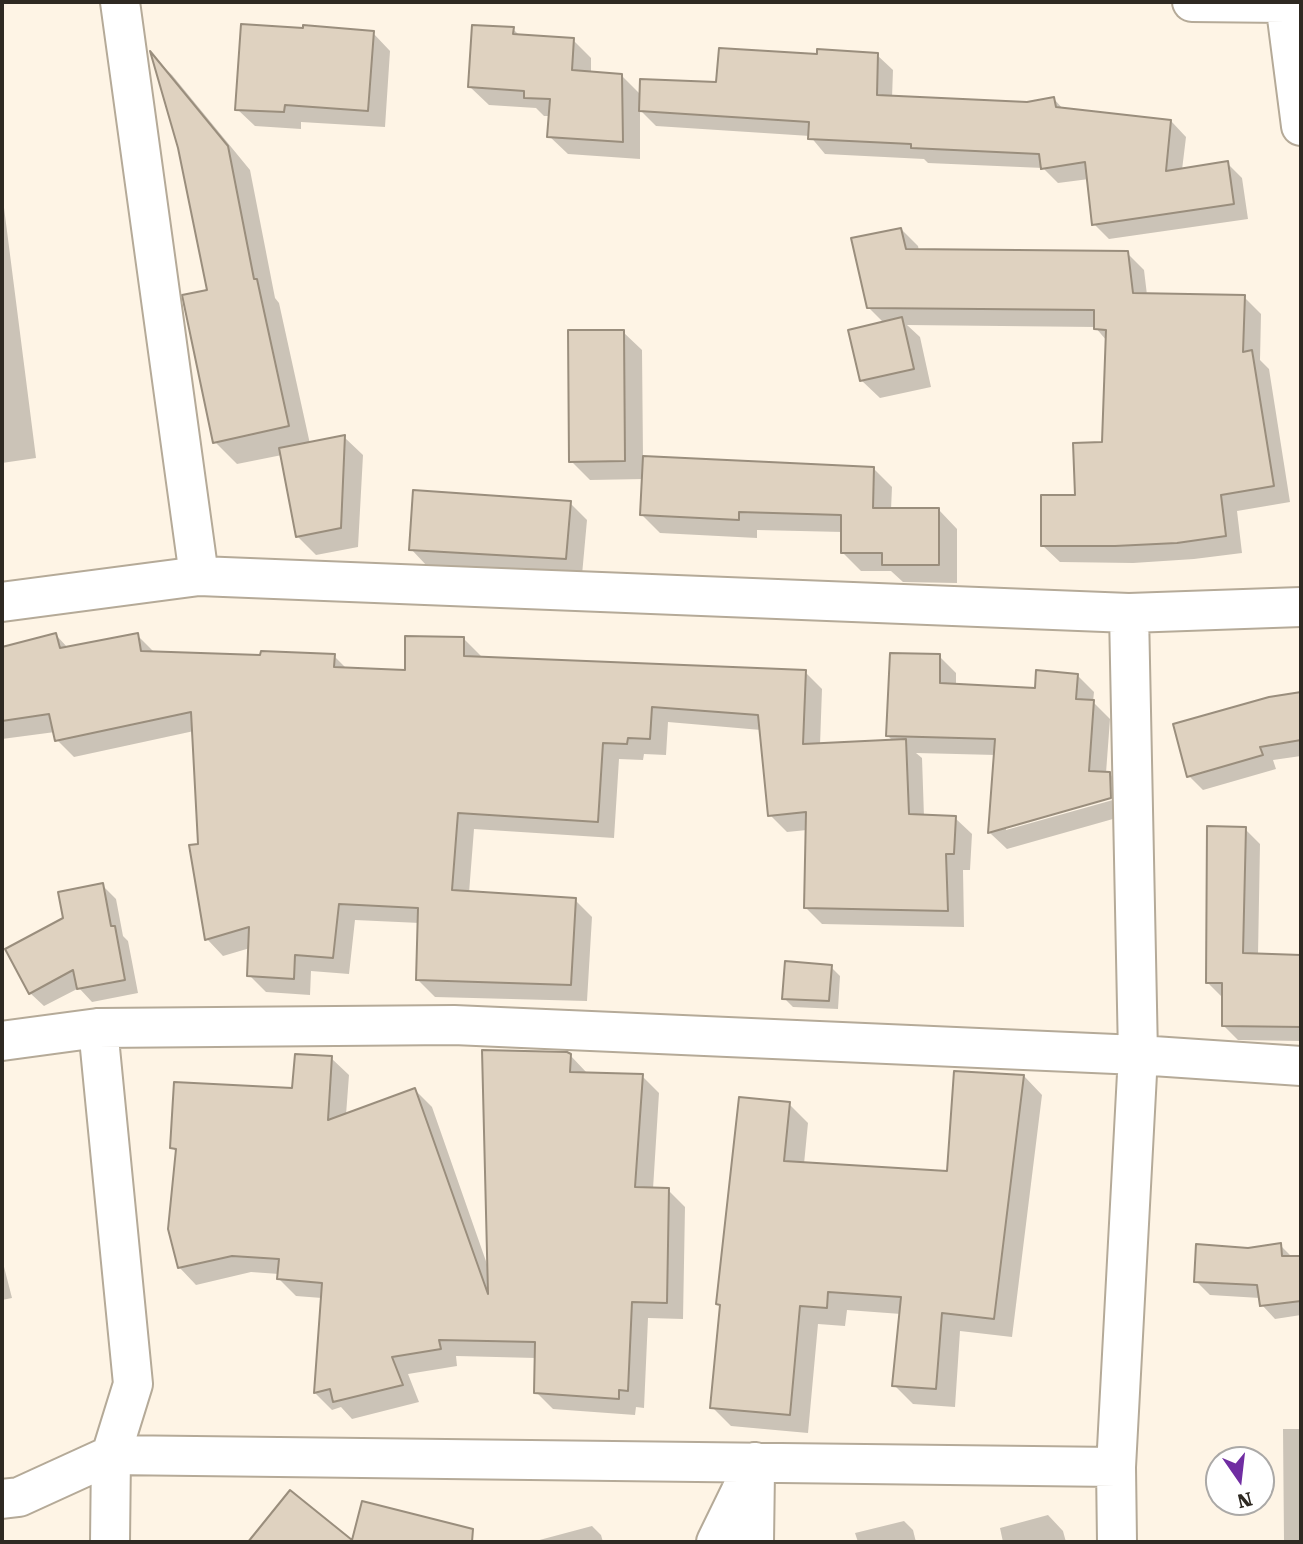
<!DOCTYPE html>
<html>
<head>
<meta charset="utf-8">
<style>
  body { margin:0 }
  #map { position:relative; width:1303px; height:1544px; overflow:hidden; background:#fef4e5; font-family:"Roboto Serif",serif }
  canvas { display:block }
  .frame { position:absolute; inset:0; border:4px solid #2e2922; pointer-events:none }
  .north { position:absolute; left:1205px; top:1446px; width:70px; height:70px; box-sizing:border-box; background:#fff; border:2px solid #aba9a7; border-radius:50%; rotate:166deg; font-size:19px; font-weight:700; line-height:28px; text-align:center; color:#2e2922 }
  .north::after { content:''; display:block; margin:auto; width:24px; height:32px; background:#702da2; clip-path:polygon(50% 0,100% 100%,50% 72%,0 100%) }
</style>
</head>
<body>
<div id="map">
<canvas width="1303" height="1544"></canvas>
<div class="frame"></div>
<div class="north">N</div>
</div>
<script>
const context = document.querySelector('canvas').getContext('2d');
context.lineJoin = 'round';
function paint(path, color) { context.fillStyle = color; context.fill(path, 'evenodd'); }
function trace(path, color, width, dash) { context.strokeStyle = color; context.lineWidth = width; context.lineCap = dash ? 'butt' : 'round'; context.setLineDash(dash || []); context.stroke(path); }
paint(new Path2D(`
  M 513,29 L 520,36 L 573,40 L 591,58 L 591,73 L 621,75 L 641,95 L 718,84 L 818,56 L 877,55 L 893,70 L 892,98 L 1027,103 L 1054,99 L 1064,110 L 1171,121 L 1186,137 L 1182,170 L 1227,163 L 1242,178 L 1248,219 L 1109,239 L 1094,224 L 1089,179 L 1058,183 L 1043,168 L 928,163 L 924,159 L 825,154 L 810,136 L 656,126 L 640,110 L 640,159 L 568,154 L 549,136 L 550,116 L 544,116 L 536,108 L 489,105 L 470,87 Z
  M 373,33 L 390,51 L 385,127 L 301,122 L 301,129 L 255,126 L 237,109 Z
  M 153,57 L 172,75 L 250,170 L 275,298 L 279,303 L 310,444 L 344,437 L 363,455 L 358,547 L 316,555 L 297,536 L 282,455 L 237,464 L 215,442 L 209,291 L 180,148 Z
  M 2,192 L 36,458 L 2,463 Z
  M 901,229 L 918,246 L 919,251 L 1127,253 L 1144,270 L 1147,295 L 1244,297 L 1261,314 L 1260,360 L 1269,369 L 1290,502 L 1237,511 L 1242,553 L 1194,559 L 1133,563 L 1060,562 L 1042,545 L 1077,497 L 1104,443 L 1107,341 L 1095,327 L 907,325 L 920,337 L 931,387 L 880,398 L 861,380 L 884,323 L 868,307 Z
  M 623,332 L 642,350 L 643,458 L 873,468 L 892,487 L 891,510 L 939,510 L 957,529 L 957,583 L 903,582 L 891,571 L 861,571 L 842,552 L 843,532 L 757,530 L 757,538 L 660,533 L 642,515 L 644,479 L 590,480 L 571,461 Z
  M 570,503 L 587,520 L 582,575 L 427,566 L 411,549 Z
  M 56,635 L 68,648 L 137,635 L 154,652 L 262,656 L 334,656 L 347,669 L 407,672 L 464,639 L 481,656 L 480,659 L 805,672 L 822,689 L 820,745 L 894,742 L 888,736 L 939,656 L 956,673 L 956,685 L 1037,690 L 1077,675 L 1094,692 L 1093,702 L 1110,719 L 1106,773 L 1110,774 L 1126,791 L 1127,815 L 1007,849 L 990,833 L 996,755 L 916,753 L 922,758 L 924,817 L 955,818 L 972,834 L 970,870 L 963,870 L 964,927 L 822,924 L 805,907 L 807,830 L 787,832 L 770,815 L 761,730 L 668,722 L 666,755 L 644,754 L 643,760 L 619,759 L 614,838 L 474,829 L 469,893 L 575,900 L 592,917 L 587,1001 L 435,997 L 418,980 L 420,923 L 355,920 L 349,974 L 311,971 L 310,995 L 266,992 L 249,975 L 250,948 L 223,956 L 207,939 L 194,731 L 74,757 L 57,740 L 55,732 L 2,739 L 2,648 ZM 1119,794 L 1120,798 L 1006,830 L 1006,826 Z
  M 1301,693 L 1301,756 L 1273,760 L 1276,769 L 1203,790 L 1189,776 L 1268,699 Z
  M 1245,829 L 1260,844 L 1258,955 L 1301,956 L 1301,1041 L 1238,1040 L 1223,1025 L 1222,997 L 1207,982 Z
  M 102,885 L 116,899 L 123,936 L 128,941 L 138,993 L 92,1002 L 79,988 L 44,1006 L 30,993 L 65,919 Z
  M 831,967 L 840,976 L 838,1009 L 793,1007 L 784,998 Z
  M 570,1055 L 587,1073 L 642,1076 L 659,1093 L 653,1189 L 668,1190 L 685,1207 L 683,1319 L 648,1318 L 644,1408 L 636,1407 L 635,1415 L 553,1409 L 536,1392 L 536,1358 L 456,1356 L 457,1366 L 408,1374 L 419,1402 L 352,1419 L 341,1407 L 332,1410 L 315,1393 L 322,1298 L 296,1296 L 279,1279 L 279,1274 L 251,1272 L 196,1285 L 179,1267 L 177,1153 L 172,1147 L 294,1090 L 331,1058 L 349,1075 L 346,1115 L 415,1090 L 432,1107 L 488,1267 Z
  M 1024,1076 L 1042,1095 L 1012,1337 L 960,1331 L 955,1407 L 913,1404 L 894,1385 L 901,1314 L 847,1310 L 845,1326 L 818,1324 L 808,1433 L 731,1426 L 712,1407 L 721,1307 L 718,1304 L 789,1104 L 808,1123 L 804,1164 L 948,1173 Z
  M 1280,1245 L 1293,1258 L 1301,1258 L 1301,1315 L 1275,1319 L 1262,1305 L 1260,1298 L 1210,1295 L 1196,1281 L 1248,1249 Z
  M 2,1259 L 12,1298 L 2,1300 Z
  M 1283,1429 L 1301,1429 L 1301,1542 L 1284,1542 Z
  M 1048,1515 L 1063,1531 L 1066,1542 L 1003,1542 L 1000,1528 Z
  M 904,1521 L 913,1530 L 916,1542 L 858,1542 L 855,1533 Z
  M 592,1526 L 601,1535 L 603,1542 L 532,1542 Z`), '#0003');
const building = new Path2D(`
  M 241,24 L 303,28 L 303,25 L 374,31 L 368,111 L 285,105 L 284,112 L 235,110 Z
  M 472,25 L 514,27 L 513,34 L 574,38 L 572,70 L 622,74 L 623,142 L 547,137 L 550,99 L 524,98 L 524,91 L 468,87 Z
  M 719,48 L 817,54 L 817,49 L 878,53 L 877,95 L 1027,102 L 1054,97 L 1056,107 L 1171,120 L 1166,171 L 1228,161 L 1234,204 L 1092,225 L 1085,162 L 1041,169 L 1039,154 L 911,148 L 911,144 L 808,139 L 809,122 L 639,111 L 640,79 L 716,82 Z
  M 150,51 L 228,146 L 254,279 L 257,279 L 289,426 L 213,443 L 182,295 L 207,290 L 178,148 Z
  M 901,228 L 906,249 L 1128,251 L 1133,293 L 1245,295 L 1243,352 L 1252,350 L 1274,486 L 1221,495 L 1226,536 L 1177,543 L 1115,546 L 1041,546 L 1041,495 L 1075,495 L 1073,443 L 1102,442 L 1106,330 L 1094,329 L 1094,310 L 867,308 L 851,238 Z
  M 902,317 L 914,369 L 860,381 L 848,330 Z
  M 568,330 L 624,330 L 625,461 L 569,462 Z
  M 345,435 L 341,528 L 296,537 L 279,448 Z
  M 643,456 L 874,467 L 873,508 L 939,508 L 939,565 L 882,565 L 882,553 L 841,553 L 841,515 L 739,512 L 739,520 L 640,515 Z
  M 413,490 L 571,501 L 566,559 L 409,550 Z
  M 56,633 L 60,648 L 138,633 L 141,651 L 260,655 L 261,651 L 335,654 L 334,667 L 405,670 L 405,636 L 464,637 L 464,656 L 806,670 L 803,744 L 906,739 L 909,814 L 956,816 L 954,854 L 946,854 L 948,911 L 804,908 L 806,812 L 768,816 L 758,715 L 652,707 L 650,739 L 628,738 L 627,744 L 603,743 L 598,822 L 458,813 L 452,890 L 576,898 L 571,985 L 416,980 L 418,908 L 339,904 L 333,958 L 295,955 L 294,979 L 247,976 L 249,927 L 205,940 L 189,845 L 198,844 L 191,712 L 55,741 L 49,714 L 2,721 L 2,647 Z
  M 890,653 L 940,654 L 940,683 L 1035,688 L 1036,670 L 1078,674 L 1076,699 L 1094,700 L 1089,771 L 1110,772 L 1111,798 L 988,833 L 995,739 L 886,736 Z
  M 1301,692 L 1301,740 L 1260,747 L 1263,755 L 1187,777 L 1173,724 L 1269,697 Z
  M 1207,826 L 1246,827 L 1243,953 L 1301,955 L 1301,1027 L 1222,1026 L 1222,983 L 1206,983 Z
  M 103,883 L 111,926 L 115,926 L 125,980 L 77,989 L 73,970 L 29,994 L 5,949 L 63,918 L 58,892 Z
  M 785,961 L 832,965 L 829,1001 L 782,999 Z
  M 482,1050 L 567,1052 L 571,1054 L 570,1072 L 643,1074 L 635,1187 L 669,1188 L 667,1303 L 632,1302 L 628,1391 L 619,1390 L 619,1399 L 534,1393 L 535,1342 L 439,1340 L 441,1349 L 392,1357 L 403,1385 L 333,1402 L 330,1389 L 314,1393 L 322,1283 L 277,1279 L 279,1259 L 232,1256 L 178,1268 L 168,1229 L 176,1149 L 170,1148 L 174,1082 L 292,1088 L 295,1054 L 332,1056 L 328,1120 L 415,1088 L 488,1294 Z
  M 954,1071 L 1024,1075 L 994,1319 L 942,1313 L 936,1389 L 892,1386 L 901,1297 L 828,1292 L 827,1308 L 800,1306 L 790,1415 L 710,1408 L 720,1305 L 716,1304 L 739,1097 L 790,1102 L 784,1161 L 947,1171 Z
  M 1281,1243 L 1282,1256 L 1301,1256 L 1301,1301 L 1260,1306 L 1257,1285 L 1194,1282 L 1196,1244 L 1248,1248 Z
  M 290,1490 L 352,1540 L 362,1501 L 473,1529 L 472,1542 L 248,1542 Z`);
paint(building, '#dfd2c0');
trace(building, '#9a8e7d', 2);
const minor = new Path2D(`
  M 120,2 L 199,576
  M 1192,2 L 1285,3
  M 1285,2 L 1301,126
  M 2,602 L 199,576 L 1129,613 L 1301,607
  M 2,1041 L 98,1028 L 454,1025 L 1138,1055 L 1301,1066
  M 2,1499 L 19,1497 L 111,1455 L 133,1384 L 98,1028
  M 110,1542 L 111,1455 L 1116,1467
  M 716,1542 L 755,1462
  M 754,1542 L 755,1471
  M 1117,1542 L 1116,1467 L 1138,1055 L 1129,613`);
trace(minor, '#b5aa98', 42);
trace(minor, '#fff', 38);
</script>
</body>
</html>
